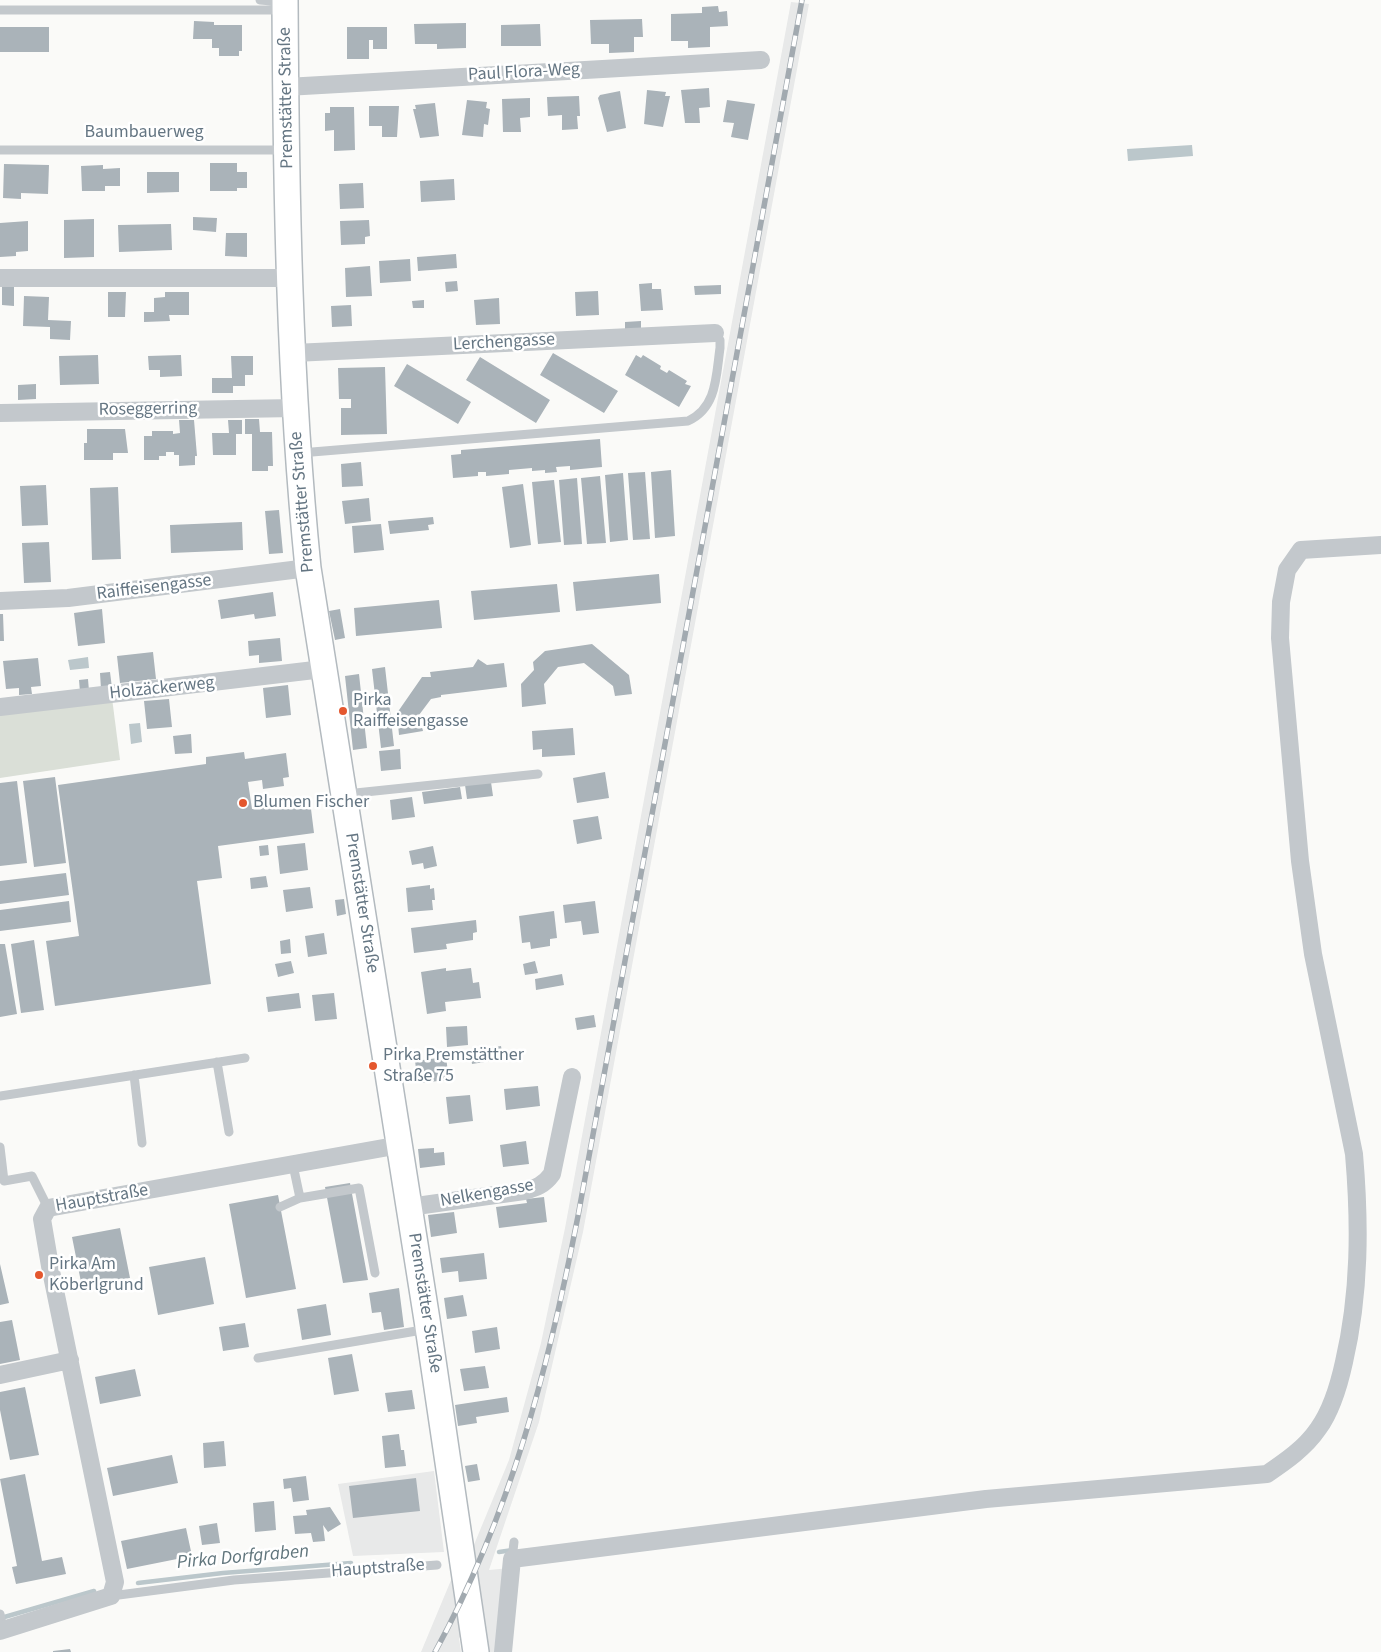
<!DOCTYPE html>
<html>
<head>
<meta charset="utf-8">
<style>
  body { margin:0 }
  canvas { display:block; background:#fafaf8 }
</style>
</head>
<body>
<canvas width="1381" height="1652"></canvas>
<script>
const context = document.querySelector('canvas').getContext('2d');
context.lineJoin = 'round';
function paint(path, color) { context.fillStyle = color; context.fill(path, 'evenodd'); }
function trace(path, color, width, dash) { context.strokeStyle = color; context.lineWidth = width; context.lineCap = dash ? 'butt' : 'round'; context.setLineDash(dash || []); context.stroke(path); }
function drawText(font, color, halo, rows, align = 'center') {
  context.font = font + ' "Source Sans 3",sans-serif'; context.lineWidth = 5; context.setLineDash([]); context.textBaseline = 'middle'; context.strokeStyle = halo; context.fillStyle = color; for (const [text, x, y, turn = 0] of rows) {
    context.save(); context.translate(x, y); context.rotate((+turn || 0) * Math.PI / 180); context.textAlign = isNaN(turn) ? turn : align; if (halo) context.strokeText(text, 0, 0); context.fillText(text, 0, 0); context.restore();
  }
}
paint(new Path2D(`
  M 791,2 L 809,4 L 583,1232 L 539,1422 L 489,1570 L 510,1568 L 508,1652 L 482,1652 L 474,1619 L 459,1638 L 461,1652 L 421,1652 L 454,1573 L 471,1552 L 509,1460 L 541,1343 L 565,1228 Z
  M 434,1471 L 444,1552 L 353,1556 L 338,1484 Z`), '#e8e9e9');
paint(new Path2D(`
  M 112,698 L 120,760 L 0,778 L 0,711 Z`), '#dadfd7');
paint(new Path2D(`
  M 1192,145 L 1193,156 L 1128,161 L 1127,149 Z
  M 88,657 L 89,668 L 70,670 L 68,660 Z
  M 140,723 L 142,742 L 131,744 L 129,724 Z`), '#bbc7cb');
trace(new Path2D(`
  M 499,1552 L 513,1550
  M 138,1583 L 223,1573 L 351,1563
  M 1,1618 L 94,1591`), '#bbc7cb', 4.5);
paint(new Path2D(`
  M 718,6 L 719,12 L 727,11 L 728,26 L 710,27 L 710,47 L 688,48 L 688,41 L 671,41 L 671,14 L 702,13 L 702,7 Z
  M 642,19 L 643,37 L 634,37 L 634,52 L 609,53 L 609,44 L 591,44 L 590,20 Z
  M 194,21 L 214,22 L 214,25 L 242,25 L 242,51 L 239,51 L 239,56 L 219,56 L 219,48 L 212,48 L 212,39 L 193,39 Z
  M 466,23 L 466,48 L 437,49 L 437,44 L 415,44 L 414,24 Z
  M 540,24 L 541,46 L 501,46 L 501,25 Z
  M 0,27 L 49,27 L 49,52 L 0,52 Z
  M 347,27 L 387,27 L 387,49 L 373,49 L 373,40 L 369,40 L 369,59 L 347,59 Z
  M 709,88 L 710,107 L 699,108 L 700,123 L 685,123 L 681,90 Z
  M 647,90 L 666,92 L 665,96 L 670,96 L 663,127 L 644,124 Z
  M 620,91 L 626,128 L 607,132 L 598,98 L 600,95 Z
  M 579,96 L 580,116 L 577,116 L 578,129 L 562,130 L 562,115 L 548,116 L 547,97 Z
  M 530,98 L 530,117 L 520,118 L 521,132 L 503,132 L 502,99 Z
  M 467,100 L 487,102 L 486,108 L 490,109 L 488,125 L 484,124 L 483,137 L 462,135 Z
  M 727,100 L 755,104 L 748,140 L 731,137 L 734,123 L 723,122 Z
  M 435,103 L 439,136 L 420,138 L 413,109 L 416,109 L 415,105 Z
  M 369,106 L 399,106 L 397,137 L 382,137 L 382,126 L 369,126 Z
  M 330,107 L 354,107 L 355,150 L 334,151 L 334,130 L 325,131 L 325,113 L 330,113 Z
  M 210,163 L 237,163 L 237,172 L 247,172 L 247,188 L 237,188 L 237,191 L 210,191 Z
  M 4,164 L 49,165 L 48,194 L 21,193 L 21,199 L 3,198 Z
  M 103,165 L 103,169 L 120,168 L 120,186 L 105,186 L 105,191 L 82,191 L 81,166 Z
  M 147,172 L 179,172 L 179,192 L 147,193 Z
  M 454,179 L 455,200 L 421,202 L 420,181 Z
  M 363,183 L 364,208 L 340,209 L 339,184 Z
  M 193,217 L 217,218 L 216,232 L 193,230 Z
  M 94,219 L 94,257 L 64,258 L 64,220 Z
  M 369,220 L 370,236 L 365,237 L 365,244 L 341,245 L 340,221 Z
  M 28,221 L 28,251 L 16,252 L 16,256 L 0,257 L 0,223 Z
  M 171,224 L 172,250 L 119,252 L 118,225 Z
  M 226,233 L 247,233 L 247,257 L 225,256 Z
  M 456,254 L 457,268 L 418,271 L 417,257 Z
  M 410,259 L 411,281 L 380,283 L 379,261 Z
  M 370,266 L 372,296 L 346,297 L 345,268 Z
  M 457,281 L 458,291 L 446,292 L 445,282 Z
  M 652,283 L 652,289 L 661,289 L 663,310 L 641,311 L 639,284 Z
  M 721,285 L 721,294 L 695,295 L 694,286 Z
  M 2,287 L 14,287 L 14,306 L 2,305 Z
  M 598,291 L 599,315 L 576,316 L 575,292 Z
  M 108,292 L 126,292 L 125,317 L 108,317 Z
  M 165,292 L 189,292 L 189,315 L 169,315 L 170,321 L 144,322 L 144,312 L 154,312 L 154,298 L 165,297 Z
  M 24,296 L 49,297 L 48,320 L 71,321 L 70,340 L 50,339 L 50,327 L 23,326 Z
  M 499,298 L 500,324 L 476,325 L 474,300 Z
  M 424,300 L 424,308 L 413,308 L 412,301 Z
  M 351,305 L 352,326 L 332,327 L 331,306 Z
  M 641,321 L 641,332 L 625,333 L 625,322 Z
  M 553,353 L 618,391 L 604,413 L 540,375 Z
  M 98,355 L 99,384 L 60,385 L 59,356 Z
  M 181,355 L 182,376 L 160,377 L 160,370 L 149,370 L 148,356 Z
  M 636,355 L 641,358 L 643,355 L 661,366 L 660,369 L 667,373 L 669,370 L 687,381 L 685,384 L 691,386 L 679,407 L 625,375 Z
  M 231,356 L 253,356 L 253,375 L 245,375 L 245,386 L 233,386 L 233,393 L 212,393 L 212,378 L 232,378 Z
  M 480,357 L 550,400 L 536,423 L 466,380 Z
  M 407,364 L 471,402 L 458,424 L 394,386 Z
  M 385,367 L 387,434 L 341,435 L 341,408 L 351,408 L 351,399 L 339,399 L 338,368 Z
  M 36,384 L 36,399 L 18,400 L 18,385 Z
  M 245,419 L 259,419 L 260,432 L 272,432 L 273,466 L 268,466 L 268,471 L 252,471 L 252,434 L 245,434 Z
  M 179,420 L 194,420 L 197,456 L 195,456 L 195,465 L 179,466 L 179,455 L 174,455 L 174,452 L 166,452 L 166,456 L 159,456 L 159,460 L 144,460 L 144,436 L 152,436 L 152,431 L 173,431 L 173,434 L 180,433 Z
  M 228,420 L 242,420 L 242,434 L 236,434 L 236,455 L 213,455 L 212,433 L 229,433 Z
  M 87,429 L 125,429 L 128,453 L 113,453 L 113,460 L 84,460 L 84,443 L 87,443 Z
  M 600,439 L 602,467 L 570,470 L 570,466 L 556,467 L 557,472 L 545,473 L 545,470 L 532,471 L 532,468 L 509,470 L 509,474 L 486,476 L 486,472 L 478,472 L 478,476 L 453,478 L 451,455 L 461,454 L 461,450 Z
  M 361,462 L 363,486 L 342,487 L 341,464 Z
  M 671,470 L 675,536 L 655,538 L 651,472 Z
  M 645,472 L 650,539 L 633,540 L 628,473 Z
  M 623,473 L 628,540 L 610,542 L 605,475 Z
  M 600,476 L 606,543 L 587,544 L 581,478 Z
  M 577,478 L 582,544 L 564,545 L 559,480 Z
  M 554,480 L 561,542 L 538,544 L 532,482 Z
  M 523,484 L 531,545 L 510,548 L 502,487 Z
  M 46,485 L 48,525 L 22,526 L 20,486 Z
  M 118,487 L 121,559 L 92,560 L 90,488 Z
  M 369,498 L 371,521 L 345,524 L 342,501 Z
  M 279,510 L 283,553 L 269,554 L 265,511 Z
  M 433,517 L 434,524 L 428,525 L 429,530 L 390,534 L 388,521 Z
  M 242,522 L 243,550 L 171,553 L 170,525 Z
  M 381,524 L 384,550 L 354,553 L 352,526 Z
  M 49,542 L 51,582 L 24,583 L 22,543 Z
  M 659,574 L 661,603 L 576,611 L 573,582 Z
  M 557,584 L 560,612 L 474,620 L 471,591 Z
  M 273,592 L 276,616 L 255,619 L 254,614 L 221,619 L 218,600 Z
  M 439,600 L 442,628 L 356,636 L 354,608 Z
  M 102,609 L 105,643 L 78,646 L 74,613 Z
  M 340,609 L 345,638 L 335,640 L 329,611 Z
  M 0,614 L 3,614 L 4,641 L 0,641 Z
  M 280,638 L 282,661 L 259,663 L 259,655 L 249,656 L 248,641 Z
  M 592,644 L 629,675 L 632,694 L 615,696 L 613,686 L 584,663 L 558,667 L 544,684 L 546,704 L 522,707 L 521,684 L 534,670 L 533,662 L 545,651 Z
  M 153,652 L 156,679 L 120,683 L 117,656 Z
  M 38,658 L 41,686 L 31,687 L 32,694 L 19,695 L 19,688 L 6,689 L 3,661 Z
  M 478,659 L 487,665 L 504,663 L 507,687 L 441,695 L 441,697 L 431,699 L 419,715 L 423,731 L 399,735 L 397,713 L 422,677 L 431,677 L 430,672 L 473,667 Z
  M 385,667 L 394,746 L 381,748 L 372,669 Z
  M 110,672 L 112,688 L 101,689 L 100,673 Z
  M 359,674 L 367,748 L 353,750 L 345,676 Z
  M 88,679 L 89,691 L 80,692 L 79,680 Z
  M 288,685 L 291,715 L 266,718 L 263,688 Z
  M 169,699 L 172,727 L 147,729 L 144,701 Z
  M 573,728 L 575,755 L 542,757 L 542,749 L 533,750 L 532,731 Z
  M 191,734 L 192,753 L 175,754 L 173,736 Z
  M 400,749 L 401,769 L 381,771 L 379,751 Z
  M 244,752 L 245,759 L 286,753 L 289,777 L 283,778 L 284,786 L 263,789 L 262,780 L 248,782 L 252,809 L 310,801 L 314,833 L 218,846 L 222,878 L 197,881 L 211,984 L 55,1006 L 46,941 L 79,936 L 58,785 L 206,764 L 206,757 Z
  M 605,772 L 609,798 L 577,803 L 573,778 Z
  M 55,777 L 66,863 L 34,867 L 23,781 Z
  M 17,781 L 27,863 L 0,866 L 0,783 Z
  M 491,782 L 493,796 L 467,799 L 465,785 Z
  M 460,787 L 462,799 L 424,804 L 422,792 Z
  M 412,797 L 415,817 L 392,820 L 390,800 Z
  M 598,816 L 602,839 L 577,844 L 573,820 Z
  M 305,843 L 308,870 L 280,874 L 277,846 Z
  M 268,845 L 269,855 L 260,856 L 259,846 Z
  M 433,846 L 437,866 L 424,869 L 423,863 L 412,865 L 409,851 Z
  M 66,873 L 69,895 L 0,904 L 0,881 Z
  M 266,876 L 268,887 L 251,889 L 250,878 Z
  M 430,885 L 430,889 L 434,888 L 435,900 L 432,900 L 433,910 L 408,912 L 406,888 Z
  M 310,887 L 313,908 L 286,912 L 283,890 Z
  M 344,899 L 346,914 L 337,916 L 335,900 Z
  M 69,901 L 71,922 L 0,931 L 0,910 Z
  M 595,901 L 599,933 L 583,935 L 581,921 L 565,923 L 563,905 Z
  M 554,911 L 557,938 L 550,939 L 550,946 L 531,949 L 530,942 L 522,943 L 519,916 Z
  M 476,920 L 477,932 L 473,933 L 473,940 L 446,944 L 447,949 L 414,953 L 411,928 Z
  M 324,933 L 327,954 L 308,957 L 305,936 Z
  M 290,939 L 291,953 L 281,954 L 280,941 Z
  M 34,940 L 44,1010 L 21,1013 L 11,944 Z
  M 0,944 L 5,944 L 17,1014 L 0,1017 Z
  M 291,961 L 294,973 L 278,977 L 275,964 Z
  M 535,961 L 538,973 L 525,975 L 523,964 Z
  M 446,968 L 446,971 L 471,968 L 473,983 L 479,982 L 481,998 L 445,1002 L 446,1011 L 427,1014 L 421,972 Z
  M 562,974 L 564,985 L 536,990 L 535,979 Z
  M 299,993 L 301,1008 L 268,1012 L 266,997 Z
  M 334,993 L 337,1019 L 315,1021 L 312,995 Z
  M 594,1015 L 596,1027 L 577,1030 L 575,1018 Z
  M 467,1026 L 468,1045 L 447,1047 L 446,1027 Z
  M 501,1046 L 503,1059 L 472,1064 L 470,1051 Z
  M 446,1057 L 449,1080 L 418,1083 L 415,1061 Z
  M 538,1086 L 540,1106 L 506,1110 L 504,1089 Z
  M 470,1095 L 473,1121 L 449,1124 L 446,1097 Z
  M 526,1141 L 529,1164 L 503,1167 L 500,1145 Z
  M 434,1148 L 434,1153 L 444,1152 L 445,1165 L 420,1168 L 418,1149 Z
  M 350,1183 L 368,1280 L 343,1283 L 325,1187 Z
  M 278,1195 L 296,1289 L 246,1298 L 229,1204 Z
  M 544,1197 L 547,1222 L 499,1228 L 496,1207 L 527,1203 L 526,1199 Z
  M 454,1212 L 457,1233 L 431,1237 L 428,1215 Z
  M 120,1228 L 130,1278 L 82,1287 L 72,1237 Z
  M 484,1253 L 487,1279 L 459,1282 L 458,1271 L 442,1273 L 440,1258 Z
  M 205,1257 L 214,1304 L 158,1315 L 149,1267 Z
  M 0,1264 L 9,1303 L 0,1305 Z
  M 399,1288 L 404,1327 L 384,1330 L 381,1312 L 372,1313 L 369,1293 Z
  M 463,1295 L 467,1316 L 447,1319 L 444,1298 Z
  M 326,1304 L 331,1335 L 302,1340 L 297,1309 Z
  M 12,1320 L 20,1360 L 0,1364 L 0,1322 Z
  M 245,1323 L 249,1347 L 223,1351 L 219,1327 Z
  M 497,1327 L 500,1349 L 475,1353 L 472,1331 Z
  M 352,1354 L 359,1391 L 334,1395 L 328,1358 Z
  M 485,1366 L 489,1388 L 464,1391 L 460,1369 Z
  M 135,1369 L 141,1396 L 100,1404 L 95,1377 Z
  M 25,1387 L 39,1455 L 10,1460 L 0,1410 L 0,1392 Z
  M 412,1390 L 415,1409 L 388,1412 L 385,1393 Z
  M 507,1397 L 509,1412 L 476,1417 L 477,1423 L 458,1426 L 455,1405 Z
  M 399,1434 L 401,1450 L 404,1450 L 406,1466 L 385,1468 L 382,1436 Z
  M 224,1441 L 226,1466 L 204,1468 L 203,1443 Z
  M 172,1455 L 178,1483 L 113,1496 L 107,1468 Z
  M 477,1464 L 480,1480 L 468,1482 L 465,1466 Z
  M 25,1474 L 42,1561 L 62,1557 L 66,1574 L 16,1584 L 12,1567 L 17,1566 L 0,1479 Z
  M 306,1476 L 309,1500 L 293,1502 L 291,1488 L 284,1489 L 283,1479 Z
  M 416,1478 L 420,1511 L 353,1518 L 349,1486 Z
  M 274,1501 L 276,1530 L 255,1532 L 253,1503 Z
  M 330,1507 L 341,1524 L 328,1532 L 323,1525 L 325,1541 L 313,1542 L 311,1533 L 295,1534 L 293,1516 L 307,1515 L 306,1510 Z
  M 217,1523 L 220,1543 L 202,1545 L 199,1526 Z
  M 186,1528 L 192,1556 L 127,1569 L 121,1541 Z
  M 70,1649 L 71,1652 L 53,1652 L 53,1651 Z`), '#aab3b9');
const secondary = new Path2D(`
  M 285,0 C 286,189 289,380 308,568 L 427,1320 L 476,1652`);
trace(secondary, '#b3babf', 28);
trace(new Path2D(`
  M 260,0 L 284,2
  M 0,10 L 285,10
  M 0,150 L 285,150
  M 300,453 L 688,421 C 717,408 716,376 720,348 L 720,340 L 715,333
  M 346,794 L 538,774
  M 217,1062 L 229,1132
  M 134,1075 L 142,1143
  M 0,1096 L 245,1058
  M 0,1147 L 4,1181 L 32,1176 L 48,1208
  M 293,1165 L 300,1198
  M 280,1207 L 300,1198 L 359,1188 L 375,1273
  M 258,1358 L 428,1329
  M 512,1559 L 514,1542
  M 111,1596 L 234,1580 L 437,1565
  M 0,1614 L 3,1629`), '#c3c8cc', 9);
trace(new Path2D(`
  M 286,87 L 761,60
  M 0,278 L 291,278
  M 294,353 L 715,333
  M 0,413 L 296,408
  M 0,601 L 68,598 L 308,568
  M 0,707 L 323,669
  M 409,1207 L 524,1191 C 536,1188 544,1185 552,1174 L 572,1077
  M 0,1375 L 70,1360
  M 0,1631 L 111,1596 L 115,1582 L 50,1266 L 42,1219 L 48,1208 L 400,1145
  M 503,1652 L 512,1559 L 986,1499 L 1267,1474 C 1286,1461 1305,1448 1318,1429 C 1332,1410 1339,1385 1344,1362 C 1360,1293 1360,1224 1354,1154 L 1313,954 L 1300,861 L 1280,638 L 1281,602 L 1287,570 L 1301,550 L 1381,545`), '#c3c8cc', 18);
trace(secondary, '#fff', 25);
const rail = new Path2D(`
  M 435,1652 C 511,1513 548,1370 578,1216 L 802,0`);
trace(rail, '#a2aab0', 5.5);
trace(rail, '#fff', 4, [11]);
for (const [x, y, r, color] of [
  [343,711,5,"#e4572e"],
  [243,803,5,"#e4572e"],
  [373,1066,5,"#e4572e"],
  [39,1275,5,"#e4572e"]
]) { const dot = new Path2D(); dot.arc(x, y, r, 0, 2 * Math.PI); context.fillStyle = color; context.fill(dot); trace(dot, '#fff', 2); }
drawText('18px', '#657683', '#fff', [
  ["Paul Flora-Weg",524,73,-3],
  ["Premstätter Straße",287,98,-91],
  ["Baumbauerweg",144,133],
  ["Lerchengasse",504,343,-3],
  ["Roseggerring",148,410,-1],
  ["Premstätter Straße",303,502,-95],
  ["Raiffeisengasse",154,588,-7],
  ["Holzäckerweg",162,689,-6],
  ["Premstätter Straße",361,903,81],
  ["Nelkengasse",487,1194,-10],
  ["Hauptstraße",102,1199,-10],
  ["Premstätter Straße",424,1303,81],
  ["Hauptstraße",378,1569,-4]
]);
drawText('18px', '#657683', '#fff', [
  ["Pirka",353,701],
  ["Raiffeisengasse",353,722],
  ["Blumen Fischer",253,803],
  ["Pirka Premstättner",383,1056],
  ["Straße 75",383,1077],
  ["Pirka Am",49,1265],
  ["Köberlgrund",49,1286]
], 'left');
drawText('italic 19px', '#60757c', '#fff', [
  ["Pirka Dorfgraben",243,1558,-5]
]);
</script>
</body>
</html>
